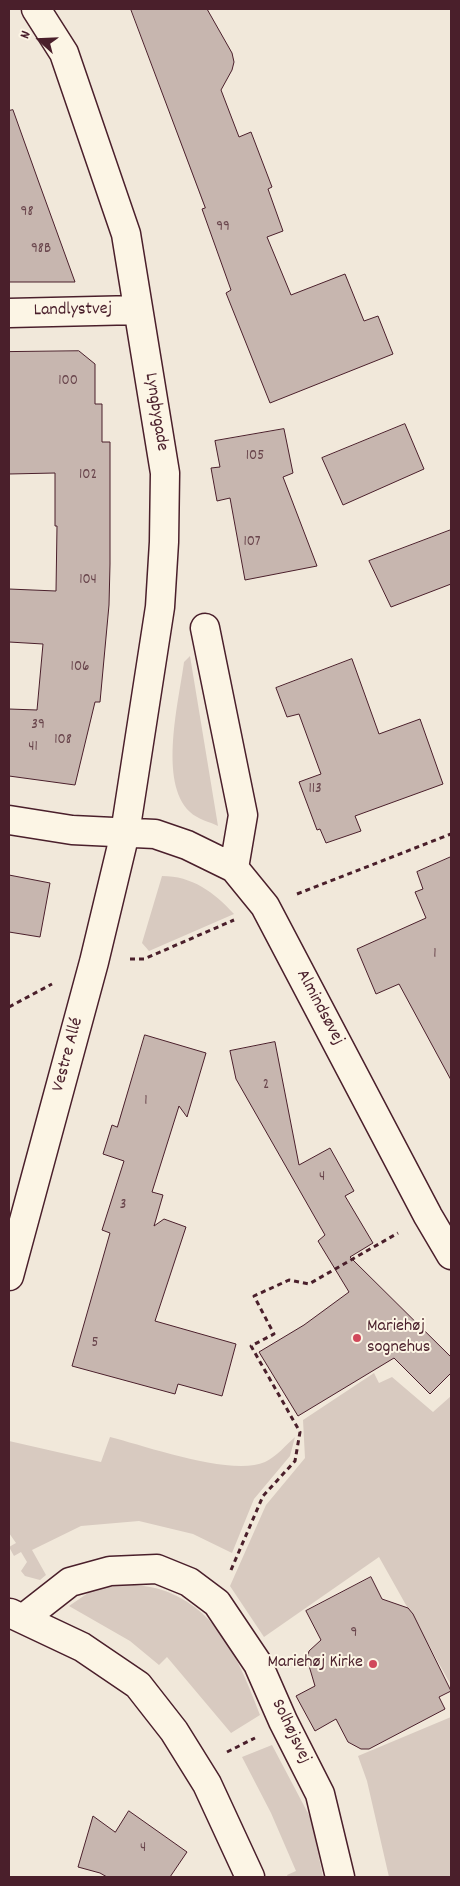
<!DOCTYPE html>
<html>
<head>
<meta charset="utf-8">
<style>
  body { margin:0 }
  #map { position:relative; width:460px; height:1886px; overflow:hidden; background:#f1e8da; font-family:Dekko,sans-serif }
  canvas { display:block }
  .frame { position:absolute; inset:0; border:10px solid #4a1f2b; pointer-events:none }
  .north { position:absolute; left:15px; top:15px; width:50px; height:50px; -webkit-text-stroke:4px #fcf5e5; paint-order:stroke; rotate:290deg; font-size:14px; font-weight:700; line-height:20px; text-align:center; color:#4a1f2b }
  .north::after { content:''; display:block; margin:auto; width:18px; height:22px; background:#4a1f2b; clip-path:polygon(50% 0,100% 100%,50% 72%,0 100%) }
</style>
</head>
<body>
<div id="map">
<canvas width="460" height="1886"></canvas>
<div class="frame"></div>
<div class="north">N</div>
</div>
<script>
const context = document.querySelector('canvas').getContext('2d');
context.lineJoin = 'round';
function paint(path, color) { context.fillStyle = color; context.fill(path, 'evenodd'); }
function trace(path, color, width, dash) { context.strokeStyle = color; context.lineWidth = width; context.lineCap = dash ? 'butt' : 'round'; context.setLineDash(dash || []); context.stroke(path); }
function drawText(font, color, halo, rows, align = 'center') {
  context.font = font + ' Dekko,sans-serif'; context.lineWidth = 4; context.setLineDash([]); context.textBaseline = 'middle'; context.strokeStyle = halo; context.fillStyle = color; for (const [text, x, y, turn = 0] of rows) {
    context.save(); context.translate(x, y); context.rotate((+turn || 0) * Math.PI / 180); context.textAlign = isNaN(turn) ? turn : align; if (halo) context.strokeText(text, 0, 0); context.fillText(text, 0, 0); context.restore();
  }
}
paint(new Path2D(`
  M 190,656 L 218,826 C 210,822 197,819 190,812 C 158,782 179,701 184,662 Z
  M 162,876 C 192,876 214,892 234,914 L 149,951 L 142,943 Z
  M 374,1373 L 379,1383 L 392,1377 L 433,1412 L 451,1396 L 451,1685 L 379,1557 L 264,1637 L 230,1586 L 266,1505 L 305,1458 L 303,1420 Z
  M 110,1437 C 146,1446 232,1477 265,1462 C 276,1457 286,1445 295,1437 L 290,1456 L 254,1499 L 232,1553 L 193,1534 L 139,1521 L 81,1526 L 32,1550 L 46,1575 L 40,1580 L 25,1576 L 21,1571 L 27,1562 L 21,1552 L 14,1556 L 9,1547 L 16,1543 L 9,1533 L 9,1441 L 101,1462 Z
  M 119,1583 C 135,1585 153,1586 168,1592 C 222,1614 241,1666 260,1715 L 231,1733 L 167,1657 L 159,1665 L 130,1641 L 69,1606 L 91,1591 Z
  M 451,1717 L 451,1877 L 389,1877 L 367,1781 L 358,1756 Z
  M 272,1745 L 311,1819 L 323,1877 L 288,1877 L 287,1875 L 296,1871 L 271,1813 L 242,1757 Z`), '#d8cac0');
const building = new Path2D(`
  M 131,9 L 207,9 L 232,53 L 234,62 L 232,70 L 221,90 L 239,137 L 251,132 L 272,187 L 268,189 L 283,231 L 267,237 L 291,295 L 345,274 L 364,321 L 378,316 L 393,354 L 270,403 L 226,293 L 231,290 L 202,209 L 205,208 Z
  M 13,110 L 38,180 L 75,282 L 9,282 L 9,111 Z
  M 79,351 L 95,364 L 95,404 L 102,404 L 102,442 L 110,442 L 110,564 L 109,605 L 100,702 L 95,702 L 75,785 L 9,776 L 9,709 L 37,710 L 43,644 L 9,642 L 9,589 L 56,591 L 57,526 L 55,526 L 55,473 L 9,474 L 9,352 Z
  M 405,424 L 424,469 L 343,505 L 322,458 Z
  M 284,429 L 293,473 L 283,477 L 317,566 L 245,580 L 230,498 L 217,501 L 211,468 L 220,467 L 215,441 Z
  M 451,530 L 451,584 L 391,607 L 369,561 Z
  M 352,659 L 379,734 L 420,719 L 443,784 L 355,816 L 361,831 L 326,843 L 320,829 L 317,830 L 299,782 L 321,774 L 299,714 L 287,717 L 276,688 Z
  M 451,857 L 451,1080 L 399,984 L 376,994 L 357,949 L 426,918 L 415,892 L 423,889 L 417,872 Z
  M 9,875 L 50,883 L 40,937 L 9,932 Z
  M 145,1035 L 206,1053 L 187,1117 L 179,1106 L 152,1192 L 163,1195 L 154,1226 L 164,1219 L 186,1227 L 155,1321 L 236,1344 L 222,1396 L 178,1384 L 175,1394 L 72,1366 L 110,1233 L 102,1230 L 124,1161 L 103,1154 L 112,1125 L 117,1127 Z
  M 275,1042 L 299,1165 L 330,1148 L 354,1191 L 345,1196 L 373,1243 L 350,1257 L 451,1357 L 451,1373 L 430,1394 L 394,1358 L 298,1416 L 259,1352 L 304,1325 L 349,1292 L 318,1241 L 325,1235 L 236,1079 L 230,1051 Z
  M 371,1577 L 382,1599 L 408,1608 L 413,1614 L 451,1691 L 439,1697 L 445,1709 L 369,1749 L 361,1749 L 348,1742 L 336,1719 L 315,1731 L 296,1696 L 315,1686 L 307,1659 L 309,1651 L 321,1640 L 306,1611 Z
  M 129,1811 L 187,1852 L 170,1877 L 107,1877 L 100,1873 L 78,1867 L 93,1816 L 115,1832 Z`);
paint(building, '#c7b6af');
trace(building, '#4a1f2b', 1);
const minor = new Path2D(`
  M 9,313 L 138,310
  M 205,628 L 243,815 L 234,868
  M 9,820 L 72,830 L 155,834 L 187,845 L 234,868 L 265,906 L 428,1216 L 451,1255
  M 9,1276 L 94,962 L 125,833 L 160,607 L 164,542 L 165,473 L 126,234 L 64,53 L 36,9
  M 10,1613 L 82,1647 L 138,1685 L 174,1731 L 207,1784 L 250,1877
  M 24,1618 L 70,1582 L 110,1571 L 157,1569 L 189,1582 L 217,1603 L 258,1664 L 283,1721 L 320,1794 L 340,1877`);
trace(minor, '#4a1f2b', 31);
trace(new Path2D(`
  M 297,894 L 451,834
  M 130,959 L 144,959 L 234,920
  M 9,1007 L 52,984
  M 231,1570 L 263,1496 L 295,1461 L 300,1432 L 251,1346 L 274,1334 L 254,1296 L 289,1280 L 309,1284 L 398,1233
  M 227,1752 L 255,1738`), '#4a1f2b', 3, [5, 4]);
trace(minor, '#fcf5e5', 28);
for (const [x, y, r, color] of [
  [357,1338,5,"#d1495b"],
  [373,1664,5,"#d1495b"]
]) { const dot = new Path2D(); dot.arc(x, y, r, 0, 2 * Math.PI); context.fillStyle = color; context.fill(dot); trace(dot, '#fcf5e5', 2); }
drawText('15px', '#69454c', null, [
  ["98",27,213],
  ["99",223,228],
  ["98B",41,250],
  ["100",68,382],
  ["105",255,457],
  ["102",88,476],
  ["107",252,543],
  ["104",88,581],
  ["106",80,668],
  ["39",38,726],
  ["108",63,741],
  ["41",33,748],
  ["113",315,790],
  ["1",435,955],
  ["2",266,1086],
  ["1",146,1102],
  ["4",322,1178],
  ["3",123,1206],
  ["5",95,1344],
  ["9",354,1634],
  ["4",143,1849]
]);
drawText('18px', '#4a1f2b', '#fcf5e5', [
  ["Landlystvej",73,311,-1],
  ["Lyngbygade",155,412,81],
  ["Almindsøvej",319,1008,62],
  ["Vestre Allé",69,1055,-75],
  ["Solhøjsvej",290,1732,64]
]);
drawText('18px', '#4a1f2b', '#fcf5e5', [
  ["Mariehøj",367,1328],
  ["sognehus",367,1349],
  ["Mariehøj Kirke",363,1664,"right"]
], 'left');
</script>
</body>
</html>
